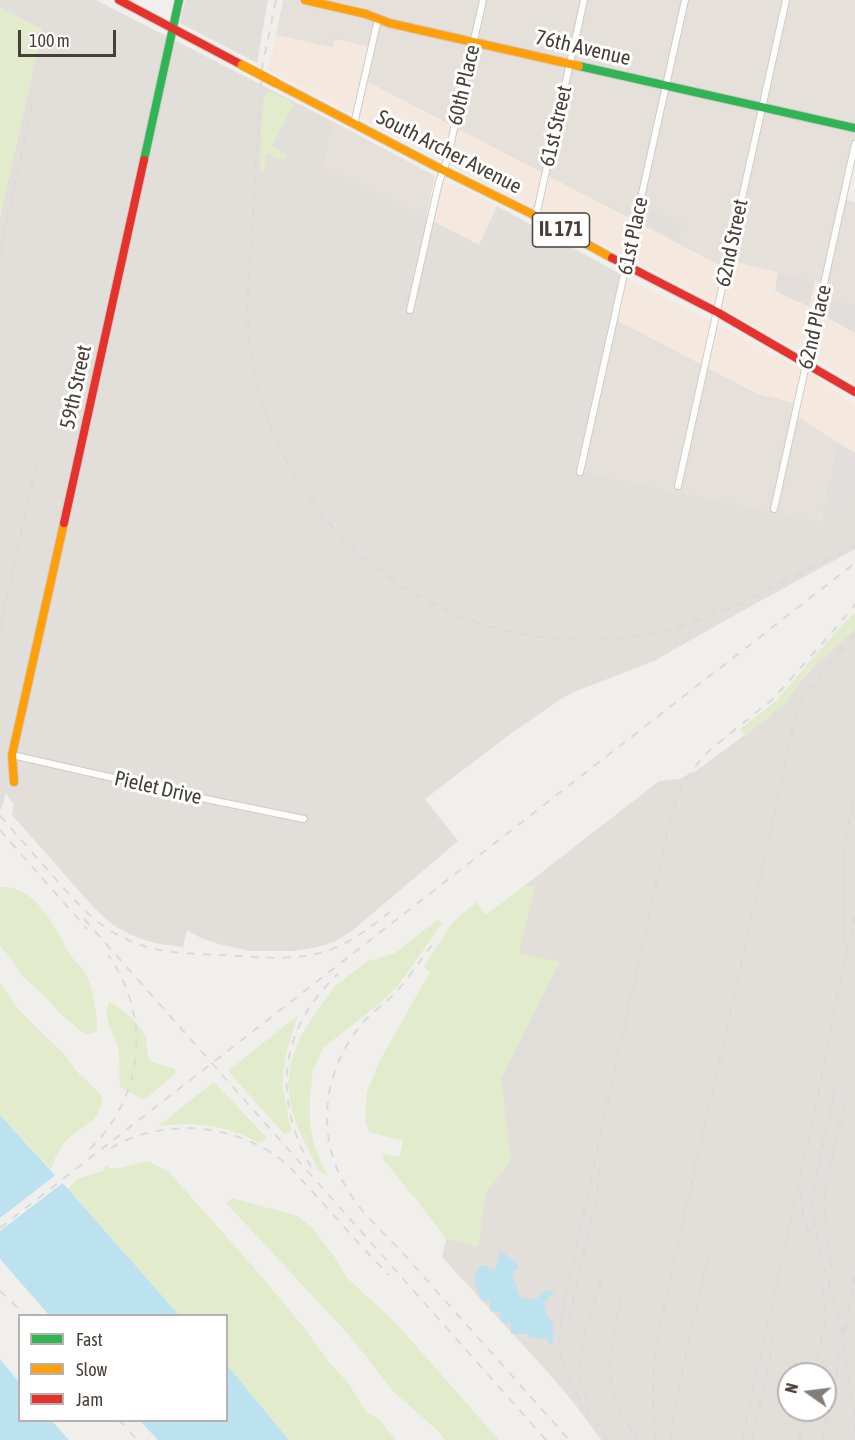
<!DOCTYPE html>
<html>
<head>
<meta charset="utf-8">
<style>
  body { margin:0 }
  #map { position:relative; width:855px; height:1440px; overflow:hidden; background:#f1efec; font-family:"Asap Condensed",sans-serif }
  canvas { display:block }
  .legend { position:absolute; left:18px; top:1314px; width:210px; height:108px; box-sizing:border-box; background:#fff; border:2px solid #b6b2af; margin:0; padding:8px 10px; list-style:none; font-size:18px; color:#483f37 }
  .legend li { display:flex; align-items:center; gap:12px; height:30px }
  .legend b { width:30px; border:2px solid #b6b2af }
  .north { position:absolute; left:777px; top:1362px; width:60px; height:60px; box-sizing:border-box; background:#fff; border:2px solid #b6b2af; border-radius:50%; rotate:284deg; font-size:16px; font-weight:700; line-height:24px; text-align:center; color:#483f37 }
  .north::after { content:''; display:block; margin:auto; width:21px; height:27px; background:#837d76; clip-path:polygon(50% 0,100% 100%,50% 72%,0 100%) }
  .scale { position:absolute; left:18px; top:30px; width:98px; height:27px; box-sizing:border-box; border:3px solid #483f37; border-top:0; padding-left:8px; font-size:18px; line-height:21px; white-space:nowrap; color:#483f37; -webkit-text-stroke:4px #fff; paint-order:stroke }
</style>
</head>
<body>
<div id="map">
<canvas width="855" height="1440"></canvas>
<ul class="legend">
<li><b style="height:8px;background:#30b455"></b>Fast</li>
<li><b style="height:8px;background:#ff9f0a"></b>Slow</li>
<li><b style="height:8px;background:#e5322d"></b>Jam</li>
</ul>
<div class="north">N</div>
<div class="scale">100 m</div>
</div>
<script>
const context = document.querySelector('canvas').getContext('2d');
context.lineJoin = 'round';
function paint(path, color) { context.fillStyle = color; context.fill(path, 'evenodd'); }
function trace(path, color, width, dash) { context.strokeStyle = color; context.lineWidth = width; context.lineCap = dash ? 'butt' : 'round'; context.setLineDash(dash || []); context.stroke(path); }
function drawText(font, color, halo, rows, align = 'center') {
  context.font = font + ' "Asap Condensed",sans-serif'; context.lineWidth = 6; context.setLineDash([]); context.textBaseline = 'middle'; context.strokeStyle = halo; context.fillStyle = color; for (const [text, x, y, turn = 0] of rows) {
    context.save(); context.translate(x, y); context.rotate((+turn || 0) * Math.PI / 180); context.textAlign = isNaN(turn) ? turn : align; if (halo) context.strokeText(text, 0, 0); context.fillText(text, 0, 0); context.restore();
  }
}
paint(new Path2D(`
  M 283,0 L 855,0 L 855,151 L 845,200 L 855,202 L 855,305 L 820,297 L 823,283 L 730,261 L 728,270 L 364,80 L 333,48 L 276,35 Z
  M 334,122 L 435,176 L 426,218 L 325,165 Z
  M 613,318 L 758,394 L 800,404 L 797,416 L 837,442 L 820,522 L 579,470 Z`), '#e5e0d9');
paint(new Path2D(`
  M 276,35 L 332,48 L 335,39 L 371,47 L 364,80 L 727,269 L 729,261 L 824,283 L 821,297 L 855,305 L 855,384 L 846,377 L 699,295 L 268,70 Z
  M 443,181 L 463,188 L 497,206 L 479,245 L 433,222 Z
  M 622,275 L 812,374 L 855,404 L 855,453 L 797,416 L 799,404 L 758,394 L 613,318 Z`), '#f4e8df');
paint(new Path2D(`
  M 0,0 L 96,0 L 334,122 L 325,165 L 479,245 L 497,206 L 622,275 L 579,470 L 820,522 L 837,442 L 855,453 L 855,549 L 735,615 L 654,661 L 574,692 L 561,699 L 509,735 L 425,799 L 458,841 L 352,931 L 334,942 L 317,947 L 293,951 L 250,951 L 219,944 L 201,938 L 187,930 L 183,947 L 160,944 L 144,940 L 129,934 L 113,925 L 95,909 L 12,815 L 14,805 L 6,793 L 1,810 L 0,809 L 0,217 L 42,30 L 0,7 Z
  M 185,0 L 268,0 L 257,63 L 180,23 Z
  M 855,629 L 855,1440 L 601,1440 L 574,1403 L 545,1369 L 442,1257 L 535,887 L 524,886 L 659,781 L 679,779 L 696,771 L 769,717 L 816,664 ZM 789,1374 L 825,1374 L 825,1410 L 789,1410 Z`), '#e2deda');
paint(new Path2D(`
  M 0,7 L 42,30 L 0,217 Z
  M 270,91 L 290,101 L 293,105 L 272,146 L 287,155 L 284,161 L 266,153 L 264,173 L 260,172 L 261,129 L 264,96 Z
  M 855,612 L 855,629 L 816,664 L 803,678 L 785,703 L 745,736 L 740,729 L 775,702 L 823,646 Z
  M 524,886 L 535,887 L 519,953 L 560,962 L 501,1079 L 511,1160 L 486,1193 L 478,1247 L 446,1239 L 417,1201 L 383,1159 L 384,1154 L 399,1157 L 403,1141 L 369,1132 L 365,1120 L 367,1092 L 380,1060 L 430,972 L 424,967 L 450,926 L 459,916 L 477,902 L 486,915 Z
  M 0,887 C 38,885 55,930 72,957 C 76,963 83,968 86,975 C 92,985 98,1018 97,1029 L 94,1033 L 86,1035 L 58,1012 L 47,998 L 24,978 L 11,959 L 0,945 Z
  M 437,920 L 443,922 L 398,986 L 374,1008 L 323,1048 L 313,1070 L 310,1096 L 310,1126 L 315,1148 L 328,1177 L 318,1170 L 296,1124 L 291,1106 L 288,1085 L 291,1062 L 299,1040 L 311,1020 L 335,986 L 370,959 L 373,960 L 395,953 Z
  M 0,983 L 20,1011 L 64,1054 L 80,1075 L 87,1081 L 102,1096 C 102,1105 99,1113 93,1120 L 66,1140 L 56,1156 L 51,1169 L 0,1115 Z
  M 109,1002 C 120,1006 144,1027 146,1038 C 148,1046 146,1054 150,1061 L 175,1069 L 175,1074 L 144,1100 L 120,1087 C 119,1074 120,1060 118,1048 C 115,1033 101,1018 109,1002 Z
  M 298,1015 C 290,1040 280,1068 284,1094 C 286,1106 289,1119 291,1131 L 284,1134 L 228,1071 Z
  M 214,1082 L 267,1138 L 260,1143 C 227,1126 196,1121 158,1126 Z
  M 148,1161 L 169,1172 L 255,1269 L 302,1325 L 330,1363 L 349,1384 L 366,1412 L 378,1418 L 396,1440 L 289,1440 L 227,1365 L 226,1316 L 179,1315 L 68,1189 L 77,1179 L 103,1171 L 104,1167 L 107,1165 L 110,1168 L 119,1168 Z
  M 232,1198 L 298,1216 L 312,1228 L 334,1256 L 348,1279 L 394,1321 L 499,1440 L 445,1440 L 440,1433 L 394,1392 L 348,1334 L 226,1203 Z`), '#e3ebcd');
paint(new Path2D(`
  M 649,212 L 683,219 L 678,241 L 647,224 Z
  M 778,272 L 815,281 L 809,306 L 789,298 L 775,290 Z
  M 831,299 L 855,305 L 855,333 L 827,317 Z
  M 840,444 L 855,453 L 855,497 L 846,502 L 833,499 L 834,472 Z`), '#e1dedc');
paint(new Path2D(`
  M 0,1115 L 68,1189 L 179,1315 L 49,1315 L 0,1259 Z
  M 499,1252 C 506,1253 516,1261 519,1268 C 510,1272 512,1278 517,1285 L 516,1289 L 520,1297 C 544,1303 532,1297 548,1290 L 552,1291 L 554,1296 L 550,1295 L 544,1303 L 547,1316 L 553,1322 L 553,1344 L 549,1344 L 548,1339 L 531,1337 L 528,1334 L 511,1334 L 511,1323 L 501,1323 L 500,1312 L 490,1311 L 490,1301 L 481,1301 C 481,1293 475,1289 475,1282 C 474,1272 480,1258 490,1269 L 495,1268 L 499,1260 Z
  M 0,1359 L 19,1382 L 20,1420 L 52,1421 L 69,1440 L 0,1440 Z
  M 227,1365 L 289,1440 L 158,1440 L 140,1421 L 226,1420 Z`), '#bde2ef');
paint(new Path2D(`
  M 57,1174 L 64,1182 L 0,1231 L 0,1218 Z`), '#f1efec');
const street = new Path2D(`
  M 354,124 L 378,19
  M 536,216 L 584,0
  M 410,310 L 439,182 L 447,160 L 483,0
  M 580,472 L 685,0
  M 678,486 L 786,0
  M 774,509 L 855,144
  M 12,755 L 206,799 L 304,819`);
const fast = new Path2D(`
  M 579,66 L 855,128
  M 144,160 L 179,0`);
const slow = new Path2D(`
  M 305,0 L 366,14 L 389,23 L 579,66
  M 276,83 L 437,167 L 536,216 L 612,258
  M 14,782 L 12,755 L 64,523`);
const jam = new Path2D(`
  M 119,0 L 242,65
  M 612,258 L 717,312 L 855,392
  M 64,523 L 144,160`);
trace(street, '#cecbc8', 8);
trace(fast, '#d1cbc3', 10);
trace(slow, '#d1cbc3', 10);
trace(jam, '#d1cbc3', 10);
trace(street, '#fdfdfc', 6);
trace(fast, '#30b455', 8);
trace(slow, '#ff9f0a', 8);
trace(jam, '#e5322d', 8);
trace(new Path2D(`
  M 276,0 L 262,68 L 248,294 C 247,320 249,345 254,371 C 290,550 468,669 648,634 C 722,620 787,578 855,546
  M 0,252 L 35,92
  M 0,628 L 36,465
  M 0,816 C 18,836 36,857 54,877 C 69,894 84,912 102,925 C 116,935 131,942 147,947 C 172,954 199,954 224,955 C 257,957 292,961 324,952 C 349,944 370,928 390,912
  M 0,830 L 87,929
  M 84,919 L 546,1440
  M 844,939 L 844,855 L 848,826 L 855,794
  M 432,945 C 420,961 409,977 396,992 C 387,1001 378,1008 369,1016 C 353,1033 341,1052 334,1074 C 322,1109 326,1148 342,1180 C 358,1212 386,1234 409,1260 C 462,1320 516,1380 569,1440
  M 834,1093 L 815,1182 L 813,1204 L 814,1226 L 820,1252 L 842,1328 L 849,1384
  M 111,1148 C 120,1143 130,1138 140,1135 C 188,1121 239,1129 279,1158 C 295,1170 307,1187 321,1201 C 343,1226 365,1251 389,1275
  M 90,1149 C 144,1096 152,1017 108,955
  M 311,1167 C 272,1097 279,1029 338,974
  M 801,1192 L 802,1209 L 809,1233
  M 0,1228 L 855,563
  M 831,1267 L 824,1206 L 826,1184 L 846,1096
  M 0,1291 L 26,1316
  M 621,1300 C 613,1334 603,1369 616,1403 C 621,1416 630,1428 638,1440
  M 569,1318 L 597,1197 L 599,1171
  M 845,1331 L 855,1275
  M 814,1374 L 826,1318 L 825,1303 L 822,1283
  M 848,1378 L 854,1410 L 855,1430
  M 586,1397 C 569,1358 593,1306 606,1268
  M 119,1420 L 137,1440
  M 607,1440 C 589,1412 564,1383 560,1349 C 558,1335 561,1321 563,1307 L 671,815 L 679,792 L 686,779 L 702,758 L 711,749 L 774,698 L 841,622 L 855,604
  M 655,1440 L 653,1395 L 654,1365 L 658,1337 L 686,1208 L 745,948 L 794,722 L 803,698 L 809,688 L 855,634
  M 670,1440 L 672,1424 L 684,1364 L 708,1258
  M 695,1440 L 696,1438
  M 742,1440 L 816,1105 L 838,993 L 855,916
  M 752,1440 L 770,1362 L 774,1325
  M 799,1440 L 806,1410
  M 822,1440 L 839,1364 L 838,1352`), '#dadad9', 2, [8, 8]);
const slowBridge = new Path2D(`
  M 242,65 L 276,83`);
trace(slowBridge, '#d3c8ba', 10, []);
trace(slowBridge, '#ff9f0a', 9);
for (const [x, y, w] of [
  [561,230,57]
]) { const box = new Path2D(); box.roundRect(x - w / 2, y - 17, w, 34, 4.5); context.fillStyle = '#fff'; context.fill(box); trace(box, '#483f37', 1.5); }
drawText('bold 20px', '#483f37', null, [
  ["IL 171",561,230]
]);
drawText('21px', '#483f37', '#fff', [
  ["76th Avenue",583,48,13],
  ["60th Place",464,85,-77],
  ["61st Street",556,126,-77],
  ["South Archer Avenue",449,152,27],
  ["61st Place",633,236,-78],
  ["62nd Street",732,243,-78],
  ["62nd Place",815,327,-77],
  ["59th Street",76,387,-78],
  ["Pielet Drive",158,788,13]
]);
</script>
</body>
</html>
